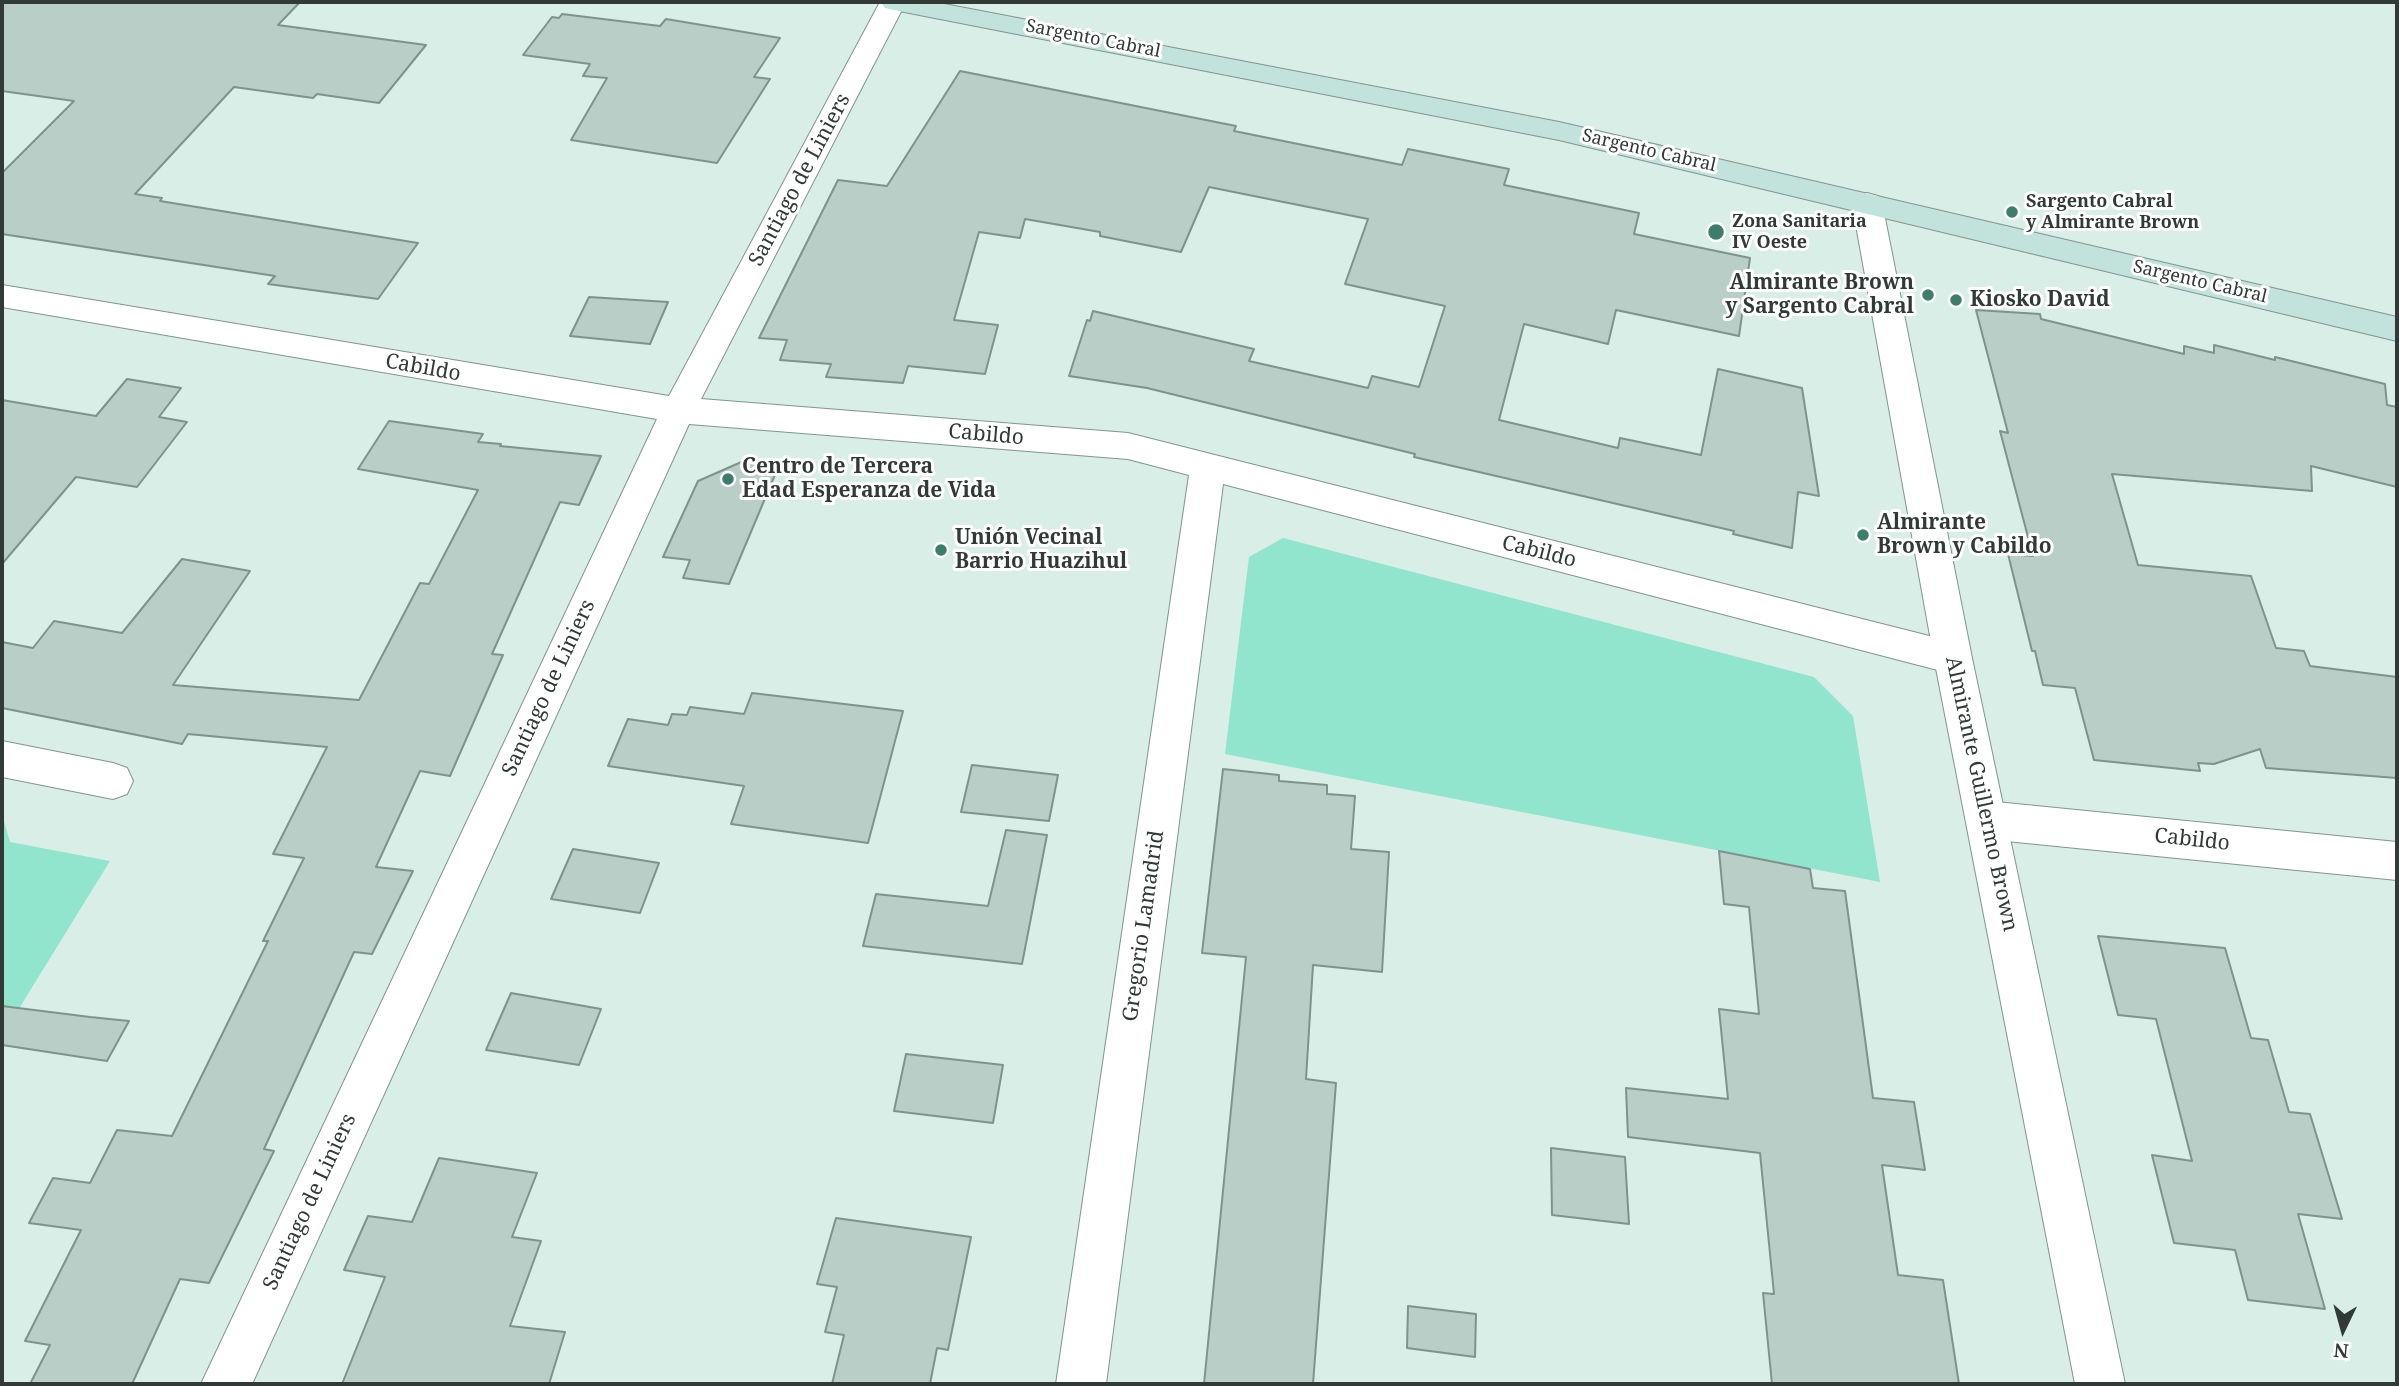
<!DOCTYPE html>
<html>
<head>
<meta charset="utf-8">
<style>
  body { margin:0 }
  #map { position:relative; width:2399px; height:1386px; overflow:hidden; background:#d8eee6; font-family:"Noto Serif",serif }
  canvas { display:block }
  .frame { position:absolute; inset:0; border:4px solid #323a37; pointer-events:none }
  .north { position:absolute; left:2308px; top:1295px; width:70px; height:70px; -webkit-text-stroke:5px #fff; paint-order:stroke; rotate:185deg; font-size:19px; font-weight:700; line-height:28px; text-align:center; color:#323a37 }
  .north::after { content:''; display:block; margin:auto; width:24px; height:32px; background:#323a37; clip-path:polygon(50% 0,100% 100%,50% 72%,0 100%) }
</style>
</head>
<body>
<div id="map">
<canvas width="2399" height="1386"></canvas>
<div class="frame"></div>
<div class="north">N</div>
</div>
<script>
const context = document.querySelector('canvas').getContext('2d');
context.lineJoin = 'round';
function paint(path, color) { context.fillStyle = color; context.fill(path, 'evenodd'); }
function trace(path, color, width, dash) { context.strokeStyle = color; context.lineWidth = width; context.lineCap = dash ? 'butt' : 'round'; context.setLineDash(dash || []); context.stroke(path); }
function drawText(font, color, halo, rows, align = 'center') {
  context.font = font + ' "Noto Serif",serif'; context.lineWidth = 6; context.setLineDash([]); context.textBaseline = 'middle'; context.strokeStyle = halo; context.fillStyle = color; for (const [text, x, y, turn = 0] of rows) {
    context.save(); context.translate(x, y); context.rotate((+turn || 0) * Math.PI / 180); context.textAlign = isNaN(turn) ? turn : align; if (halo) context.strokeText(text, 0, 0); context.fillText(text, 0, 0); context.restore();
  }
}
paint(new Path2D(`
  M 1283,538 L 1814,677 L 1853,716 L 1880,882 L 1225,754 L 1249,557 Z
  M 2,814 L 10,842 L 110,861 L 2,1036 Z`), '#90e5cc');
const building = new Path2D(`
  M 2,2 L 300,2 L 278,25 L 426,45 L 379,103 L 317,94 L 313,98 L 234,87 L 135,194 L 162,198 L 160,201 L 418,243 L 378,299 L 268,284 L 275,276 L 2,234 L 2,173 L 74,101 L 2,91 Z
  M 562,14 L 660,26 L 666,19 L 780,38 L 754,77 L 770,79 L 717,163 L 571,140 L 607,78 L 583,76 L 590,64 L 523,55 L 552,17 L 559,18 Z
  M 960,71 L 1236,126 L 1234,131 L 1402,165 L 1408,149 L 1509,169 L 1504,185 L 1639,213 L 1634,234 L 1750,258 L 1739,336 L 1616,310 L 1608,344 L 1524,324 L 1499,420 L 1618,448 L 1620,438 L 1701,455 L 1718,369 L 1802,388 L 1819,496 L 1798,492 L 1792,548 L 1733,534 L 1734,531 L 1414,457 L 1415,454 L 1147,388 L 1069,376 L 1087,320 L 1090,321 L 1093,311 L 1254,349 L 1249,361 L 1368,388 L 1372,376 L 1419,387 L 1445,306 L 1345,284 L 1368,219 L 1209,187 L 1181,252 L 1100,236 L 1100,232 L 1025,219 L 1020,238 L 979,232 L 954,320 L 998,325 L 985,374 L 908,366 L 903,383 L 826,377 L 831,364 L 780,360 L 787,340 L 759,338 L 838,180 L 887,186 Z
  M 589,297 L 668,302 L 650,344 L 570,336 Z
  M 1976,310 L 2040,314 L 2041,319 L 2184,354 L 2184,346 L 2214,353 L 2214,345 L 2275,360 L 2275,357 L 2385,384 L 2387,405 L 2397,407 L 2397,487 L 2311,466 L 2312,491 L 2112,474 L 2138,565 L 2251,576 L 2276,648 L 2304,651 L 2310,666 L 2397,677 L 2397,778 L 2266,768 L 2260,749 L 2214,764 L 2198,763 L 2200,771 L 2094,760 L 2075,688 L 2043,685 L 2035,651 L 2032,651 L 2008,554 L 2033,556 L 2000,431 L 2008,433 Z
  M 127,379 L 181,388 L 159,417 L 187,422 L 137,487 L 76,477 L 2,564 L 2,400 L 96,416 Z
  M 389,421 L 483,434 L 478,442 L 501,444 L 500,446 L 601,456 L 579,505 L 560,502 L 492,654 L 503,655 L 450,776 L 420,771 L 376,867 L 413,871 L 372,954 L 354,952 L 264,1149 L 274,1151 L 209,1283 L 180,1279 L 132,1384 L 30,1384 L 50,1345 L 25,1341 L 81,1230 L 29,1223 L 53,1178 L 90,1183 L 117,1130 L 172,1136 L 268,941 L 263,941 L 304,858 L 273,854 L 327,747 L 188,734 L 182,744 L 2,708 L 2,642 L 33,648 L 54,621 L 122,633 L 182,559 L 250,571 L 173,685 L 359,700 L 420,583 L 429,584 L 478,490 L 358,469 Z
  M 746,460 L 780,463 L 729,584 L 683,578 L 690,560 L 663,557 L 698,481 Z
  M 752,693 L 903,711 L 868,843 L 731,824 L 744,786 L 608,766 L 628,719 L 668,725 L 672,714 L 687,715 L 690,707 L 744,714 Z
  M 972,765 L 1058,775 L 1049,821 L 961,812 Z
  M 1223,769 L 1279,775 L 1279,781 L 1327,785 L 1327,794 L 1355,796 L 1351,849 L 1389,852 L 1382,972 L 1313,965 L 1306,1079 L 1336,1083 L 1313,1384 L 1204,1384 L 1246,957 L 1202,953 Z
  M 1006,830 L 1047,835 L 1022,964 L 863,946 L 876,894 L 988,906 Z
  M 573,849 L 659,863 L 640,913 L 551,899 Z
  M 1719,851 L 1810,869 L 1813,888 L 1845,891 L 1873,1098 L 1914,1102 L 1925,1170 L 1882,1165 L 1898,1275 L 1943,1280 L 1959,1384 L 1772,1384 L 1763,1293 L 1774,1294 L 1760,1153 L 1628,1137 L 1626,1088 L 1728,1099 L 1719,1009 L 1759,1014 L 1749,907 L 1724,904 Z
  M 2098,936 L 2225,948 L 2251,1038 L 2268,1040 L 2289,1112 L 2310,1114 L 2342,1219 L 2298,1214 L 2325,1309 L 2248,1300 L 2235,1250 L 2174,1243 L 2152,1155 L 2192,1161 L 2156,1019 L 2118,1015 Z
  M 511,993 L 601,1009 L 579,1065 L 486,1050 Z
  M 2,1006 L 90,1017 L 129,1021 L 107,1061 L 2,1045 Z
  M 906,1054 L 1003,1065 L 993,1123 L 894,1111 Z
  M 1551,1148 L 1625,1157 L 1629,1224 L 1552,1215 Z
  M 439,1158 L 537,1173 L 512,1237 L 541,1241 L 510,1326 L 565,1332 L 549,1384 L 342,1384 L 385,1277 L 344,1270 L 368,1216 L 412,1222 Z
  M 836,1218 L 971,1237 L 948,1350 L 937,1348 L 930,1384 L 832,1384 L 844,1335 L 825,1332 L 837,1287 L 817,1284 Z
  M 1408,1306 L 1476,1314 L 1475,1357 L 1407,1348 Z`);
paint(building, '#b9cec7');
trace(building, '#7f938d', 2);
const minor = new Path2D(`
  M 880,2 L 906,2 L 701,399 L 1128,433 L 1953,642 L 1966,647 L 1972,658 L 1966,669 L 1953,674 L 1223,484 L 1106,1384 L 1056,1384 L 1189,475 L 1128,459 L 689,424 L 252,1384 L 201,1384 L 657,419 L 2,307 L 2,285 L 669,396 Z
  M 2,741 L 113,763 L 127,768 L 133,781 L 127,794 L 113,799 L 2,777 Z
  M 1986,801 L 2397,842 L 2397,880 L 1986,839 L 1972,833 L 1966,820 L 1972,807 Z`);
const tertiary = new Path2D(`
  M 1867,193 L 1878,196 L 1882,203 L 1972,658 L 2125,1384 L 2075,1384 L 1934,658 L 1852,203 L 1856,196 Z`);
const secondary = new Path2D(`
  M 881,2 L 934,2 L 1559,122 L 2397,317 L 2397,341 L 1559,140 L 894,10 L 885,8 Z`);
trace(minor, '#82958f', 2);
trace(tertiary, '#82958f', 2);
trace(secondary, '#82958f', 2);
paint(minor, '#fff');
paint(tertiary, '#fff');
paint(secondary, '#c1e3db');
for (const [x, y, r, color] of [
  [2012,212,7,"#3d7d6b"],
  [1716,232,9,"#3d7d6b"],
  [1928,295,7,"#3d7d6b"],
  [1956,300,7,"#3d7d6b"],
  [728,479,7,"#3d7d6b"],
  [1863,535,7,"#3d7d6b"],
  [941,550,7,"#3d7d6b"]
]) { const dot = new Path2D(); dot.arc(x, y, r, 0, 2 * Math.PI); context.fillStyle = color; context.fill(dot); trace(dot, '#fff', 2.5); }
drawText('18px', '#323a37', '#fff', [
  ["Sargento Cabral",1093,39,11],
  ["Sargento Cabral",1649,151,13],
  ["Sargento Cabral",2200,282,13]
]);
drawText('bold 18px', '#323a37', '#fff', [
  ["Sargento Cabral",2026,202],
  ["y Almirante Brown",2026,223],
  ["Zona Sanitaria",1732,222],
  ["IV Oeste",1732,243]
], 'left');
drawText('21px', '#323a37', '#fff', [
  ["Santiago de Liniers",800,180,-62],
  ["Cabildo",423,368,10],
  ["Cabildo",986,435,5],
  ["Cabildo",1539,552,14],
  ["Santiago de Liniers",549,688,-65],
  ["Almirante Guillermo Brown",1981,794,78],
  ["Cabildo",2192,840,6],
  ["Gregorio Lamadrid",1144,926,-82],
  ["Santiago de Liniers",310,1202,-65]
]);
drawText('bold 21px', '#323a37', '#fff', [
  ["Almirante Brown",1914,283,"right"],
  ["y Sargento Cabral",1914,307,"right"],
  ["Kiosko David",1970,300],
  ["Centro de Tercera",742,467],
  ["Edad Esperanza de Vida",742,491],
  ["Almirante",1877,523],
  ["Brown y Cabildo",1877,547],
  ["Unión Vecinal",955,538],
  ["Barrio Huazihul",955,562]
], 'left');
</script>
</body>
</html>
